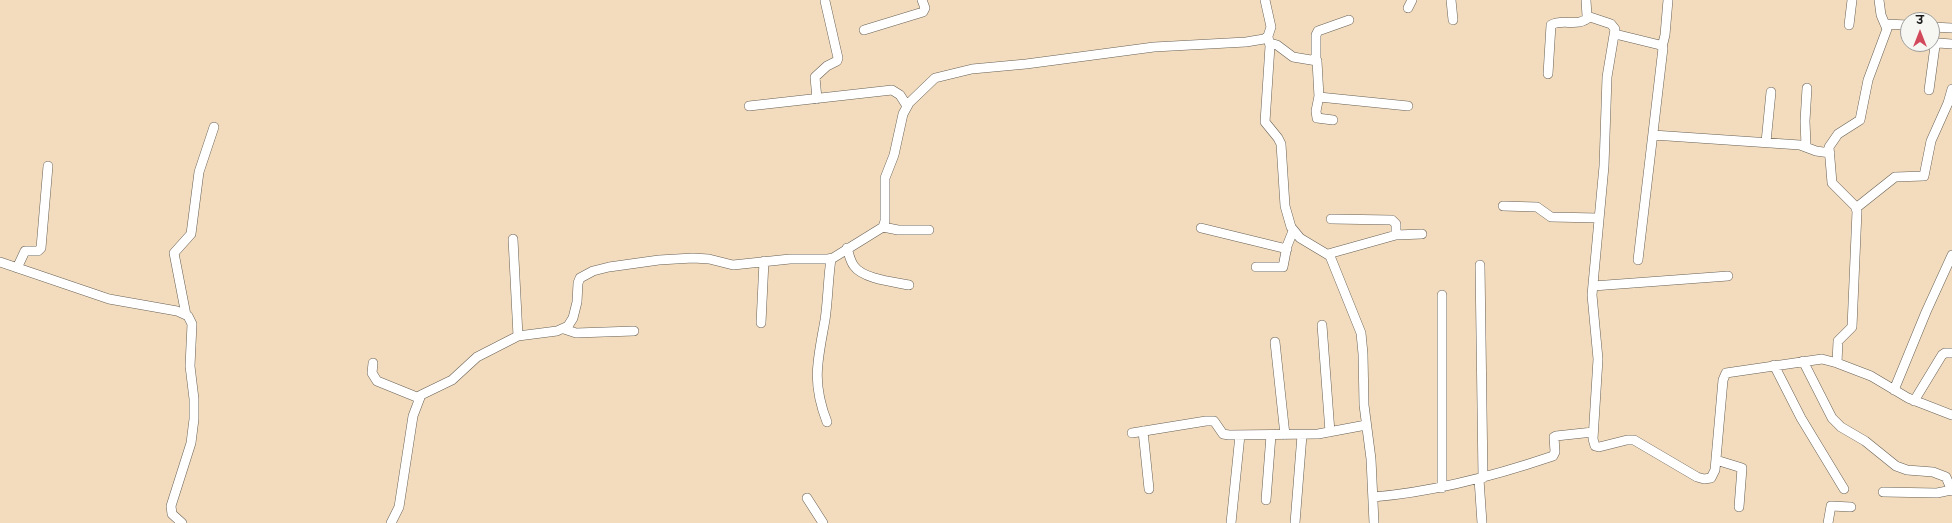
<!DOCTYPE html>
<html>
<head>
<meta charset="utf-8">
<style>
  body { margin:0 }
  #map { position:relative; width:1952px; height:523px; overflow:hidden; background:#f2dcbd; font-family:"Shantell Sans","Playpen Sans Deva",sans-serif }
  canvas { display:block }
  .north { position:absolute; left:1900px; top:12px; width:40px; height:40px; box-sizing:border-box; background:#f6f6f2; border:1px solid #9f9f9c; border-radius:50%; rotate:0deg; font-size:11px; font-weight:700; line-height:16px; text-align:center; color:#1c1c1c }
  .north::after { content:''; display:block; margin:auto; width:14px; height:18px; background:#d1495b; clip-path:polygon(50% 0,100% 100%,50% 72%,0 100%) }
</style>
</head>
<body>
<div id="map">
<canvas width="1952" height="523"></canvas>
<div class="north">उ</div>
</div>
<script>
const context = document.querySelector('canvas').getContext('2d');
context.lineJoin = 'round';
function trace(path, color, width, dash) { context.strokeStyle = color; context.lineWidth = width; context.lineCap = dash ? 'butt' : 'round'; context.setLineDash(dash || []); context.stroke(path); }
const minor = new Path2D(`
  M 1451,0 L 1453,20
  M 1586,0 L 1587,16 L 1611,24 L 1615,29 L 1607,77 L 1604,166 L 1592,295 L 1598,359 L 1593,439 L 1595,446 L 1599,447 L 1627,440 L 1634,440 L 1697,477 L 1704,479 L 1711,478 L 1715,470 L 1723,380 L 1726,373 L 1822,359 L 1837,363 L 1871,376 L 1908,398 L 1952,415
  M 1408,8 L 1412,0
  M 1885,24 L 1908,25
  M 1849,25 L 1852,0
  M 1932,27 L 1952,28
  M 864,30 L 923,12 L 925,8 L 922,0
  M 1615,34 L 1660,45 L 1663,48 L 1638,260
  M 1268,37 L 1270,46 L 1265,122 L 1278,138 L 1281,144 L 1285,206 L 1291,227 L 1300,238 L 1330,256 L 1361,333 L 1363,354 L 1364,405 L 1371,459 L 1374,523
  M 1270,43 L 1277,45 L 1293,57 L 1317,61 L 1319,97 L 1408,106
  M 1662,47 L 1665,35 L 1668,0
  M 1316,60 L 1316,35 L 1318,31 L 1349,20
  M 1548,74 L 1551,25 C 1563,18 1578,28 1589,17
  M 1929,90 L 1935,46 L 1938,43 L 1952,44
  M 1319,96 L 1316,111 L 1317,118 L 1333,120
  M 817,99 L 815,77 L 827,66 L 837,61 L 838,58 L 825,1
  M 749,106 L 892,90 L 900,95 L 907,106
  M 1653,135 L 1800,145 L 1816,151 L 1830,153
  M 1766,142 L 1771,92
  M 1806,146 L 1805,121 L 1807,88
  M 1503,206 L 1537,207 L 1551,217 L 1598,218
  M 1856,208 L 1895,177 L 1924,176 L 1931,141 L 1948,103 L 1952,89
  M 1331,219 L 1392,220 L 1396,224 L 1396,235
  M 883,227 L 898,230 L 929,230
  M 1201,228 L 1287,249
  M 513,239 L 518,336
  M 847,248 C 849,254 850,261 854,266 C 863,279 894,282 909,285
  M 1328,254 L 1396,235 L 1422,234
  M 0,262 L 109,299 L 177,311 L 188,316 L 192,324 L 190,366 L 194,399 L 194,419 L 191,443 L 171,506 L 172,514 L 182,523
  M 1480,265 L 1483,478
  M 1256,267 L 1283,267 L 1287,246 L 1293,231
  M 17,268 L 25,251 L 38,251 L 41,248 L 48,166
  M 1593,286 L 1728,276
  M 186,315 L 174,253 L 191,234 L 199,172 L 214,127
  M 761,323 L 764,261
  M 1322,325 L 1330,432
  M 564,329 L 576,333 L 634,331
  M 1275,342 L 1285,435
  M 1803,361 L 1832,418 L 1841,427 L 1865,441 L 1896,466 L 1907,470 L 1933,472 L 1946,477 L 1952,491
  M 373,363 L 372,373 L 377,381 L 419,398
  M 1837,363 L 1838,341 L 1852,327 L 1857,211 L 1855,206 L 1832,183 L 1829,147 L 1838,134 L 1860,120 L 1868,80 L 1887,29 L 1881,15 L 1879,0
  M 1774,365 L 1801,418 L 1844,489
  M 1894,390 L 1926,312 L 1952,255
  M 1914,401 L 1942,355 L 1945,353 L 1952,353
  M 827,422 C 811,381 818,360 825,320 C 828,300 828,279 831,259
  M 1143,431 L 1149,489
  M 1132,433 L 1206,421 L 1214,421 L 1223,434 L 1229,435 L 1318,434 L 1366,425
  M 1716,460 L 1742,468 L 1739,507
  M 1479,479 L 1482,523
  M 1442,488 L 1442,295
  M 1883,492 L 1937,493 L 1952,490
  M 1373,497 C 1435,492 1494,476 1553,456 L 1555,452 L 1554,437 L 1556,436 L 1593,432
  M 807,498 L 823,523
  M 1266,500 L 1271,435
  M 391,523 L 399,507 L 413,416 L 421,395 L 452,380 L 477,357 L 518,336 L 557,331 L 568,326 L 573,318 L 577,302 L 578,283 L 580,278 L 593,271 L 609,267 L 659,260 L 693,258 L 709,259 L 733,265 L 790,259 L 828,259 L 833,258 L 883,227 L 885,221 L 885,178 L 894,155 L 903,114 L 909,103 L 935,78 L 972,69 L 1026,64 L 1154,47 L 1246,42 L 1264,39 L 1268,36 L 1271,27 L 1265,0
  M 1231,523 L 1240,435
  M 1295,523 L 1302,435
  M 1828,523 L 1831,506 L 1851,507`);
trace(minor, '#675f54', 10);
trace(minor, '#fff', 9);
</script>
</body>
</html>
